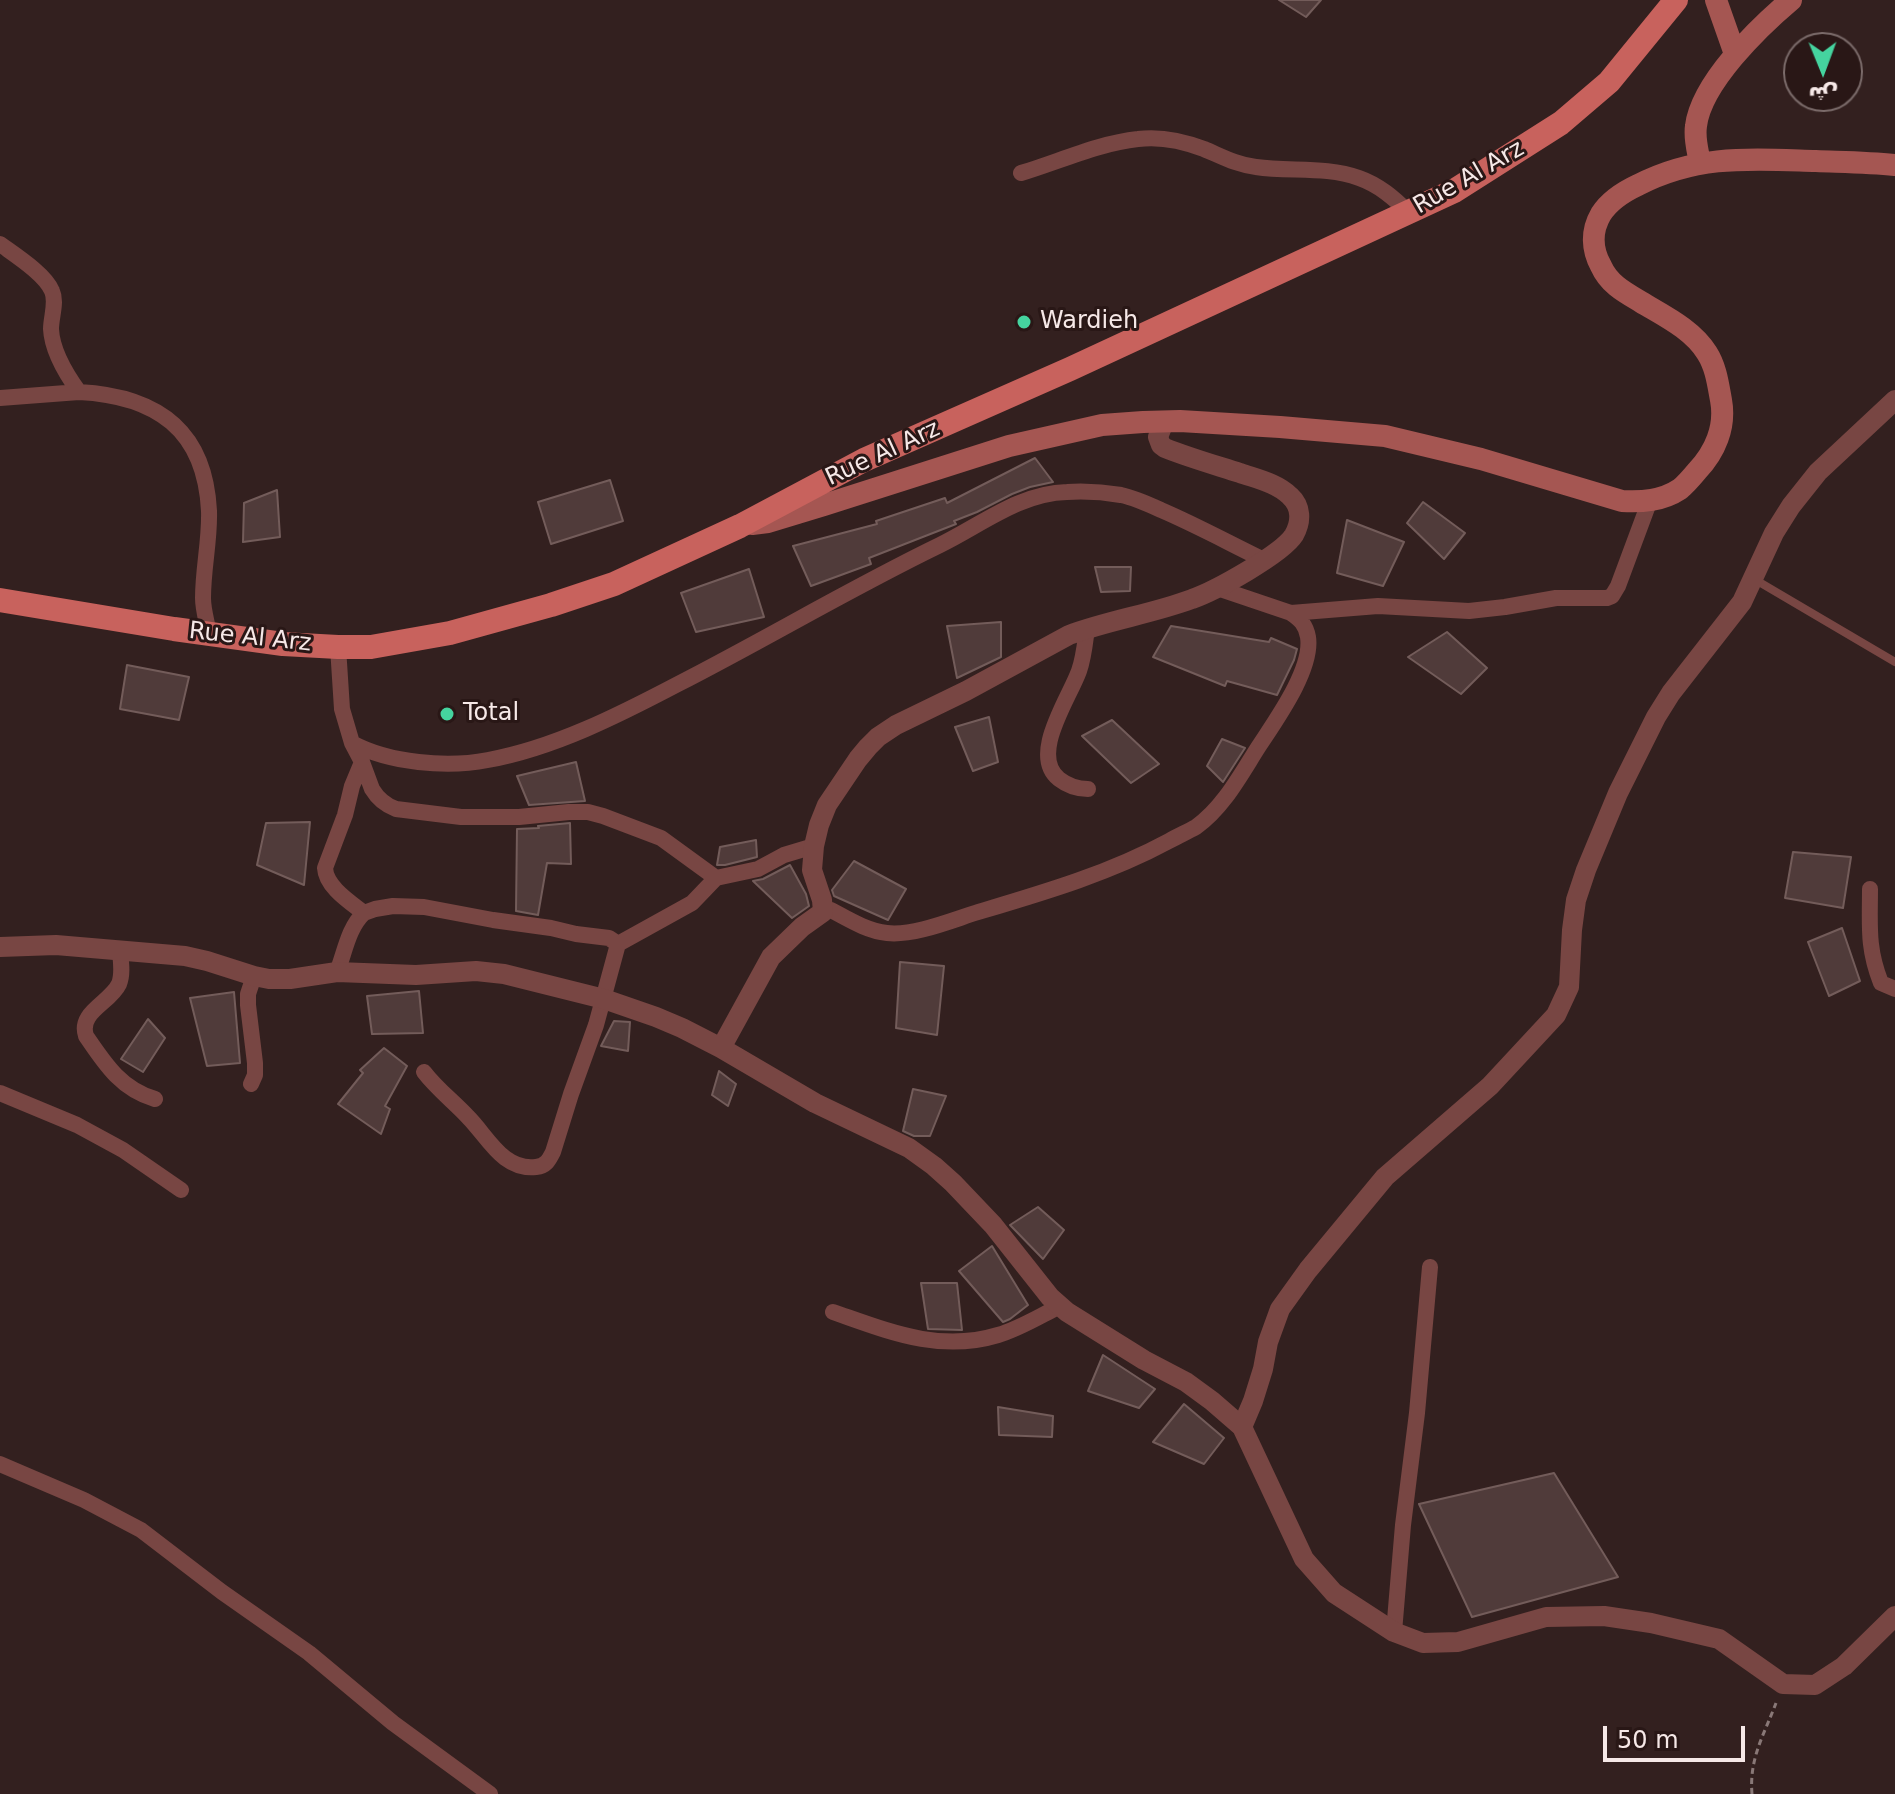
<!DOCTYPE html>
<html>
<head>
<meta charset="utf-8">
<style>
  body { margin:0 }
  #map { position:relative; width:1895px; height:1794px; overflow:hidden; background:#33201f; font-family:"DejaVu Sans","Noto Naskh Arabic",sans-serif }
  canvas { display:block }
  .north { position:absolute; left:1783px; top:32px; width:80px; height:80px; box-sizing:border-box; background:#291716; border:2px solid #7b6b6a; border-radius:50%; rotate:179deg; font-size:22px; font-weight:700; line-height:32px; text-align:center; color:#f6e8e7 }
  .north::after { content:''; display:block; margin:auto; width:28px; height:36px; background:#45d49f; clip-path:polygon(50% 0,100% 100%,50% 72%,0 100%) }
  .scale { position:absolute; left:1603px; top:1726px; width:142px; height:36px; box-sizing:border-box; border:4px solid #f6e8e7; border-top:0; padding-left:10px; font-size:24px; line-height:28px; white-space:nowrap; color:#f6e8e7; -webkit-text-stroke:6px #291716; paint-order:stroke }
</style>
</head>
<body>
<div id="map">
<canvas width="1895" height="1794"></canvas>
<div class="north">ش</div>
<div class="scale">50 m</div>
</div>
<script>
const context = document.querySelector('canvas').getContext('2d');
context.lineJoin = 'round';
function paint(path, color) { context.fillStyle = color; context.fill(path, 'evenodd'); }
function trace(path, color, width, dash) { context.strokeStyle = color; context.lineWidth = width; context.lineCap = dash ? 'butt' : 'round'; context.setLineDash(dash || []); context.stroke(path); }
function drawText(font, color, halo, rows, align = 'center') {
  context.font = font + ' "DejaVu Sans",sans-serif'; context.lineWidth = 6; context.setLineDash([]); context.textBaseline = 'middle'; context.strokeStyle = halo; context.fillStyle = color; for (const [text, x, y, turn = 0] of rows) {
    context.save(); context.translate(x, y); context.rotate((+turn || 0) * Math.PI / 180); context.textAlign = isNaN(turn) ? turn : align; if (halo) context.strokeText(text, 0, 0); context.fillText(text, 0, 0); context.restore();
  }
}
const building = new Path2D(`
  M 1279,0 L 1321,0 L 1306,17 Z
  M 1035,458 L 1053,482 L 1030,487 L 1012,494 L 977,512 L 954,521 L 956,524 L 869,558 L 871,564 L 811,586 L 793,546 L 877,524 L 876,521 L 945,498 L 947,503 Z
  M 610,480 L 623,521 L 551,544 L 538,502 Z
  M 277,490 L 280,537 L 243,542 L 244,503 Z
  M 1423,502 L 1465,533 L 1444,559 L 1407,523 Z
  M 1347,520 L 1404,542 L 1383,586 L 1337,573 Z
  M 1095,567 L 1131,567 L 1130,591 L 1101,592 Z
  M 749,569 L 764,617 L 696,632 L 681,593 Z
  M 1001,622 L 1001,657 L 957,678 L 947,626 Z
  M 1171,626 L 1269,642 L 1271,638 L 1297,649 L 1294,660 L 1277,695 L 1227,681 L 1225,686 L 1153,657 Z
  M 1447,632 L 1487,668 L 1461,694 L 1408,657 Z
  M 127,665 L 189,677 L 179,720 L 120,709 Z
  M 989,717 L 998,762 L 973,771 L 955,727 Z
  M 1112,720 L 1159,764 L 1131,783 L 1082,736 Z
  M 1222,739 L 1245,748 L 1223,782 L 1207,766 Z
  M 576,762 L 585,801 L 529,805 L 517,776 Z
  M 310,822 L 304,885 L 257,865 L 266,823 Z
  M 570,823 L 571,864 L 547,863 L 538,915 L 516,911 L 517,829 L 539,828 L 538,826 Z
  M 756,840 L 757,857 L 725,865 L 717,865 L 720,847 Z
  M 1793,852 L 1851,857 L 1843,908 L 1785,898 Z
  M 854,861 L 906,889 L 888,920 L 834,896 L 832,890 Z
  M 790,865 L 806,894 L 809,906 L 792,918 L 753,881 L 763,879 Z
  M 1842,928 L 1860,981 L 1829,996 L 1808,942 Z
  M 900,962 L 944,966 L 937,1035 L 896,1028 Z
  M 419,991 L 423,1033 L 372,1034 L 367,996 Z
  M 234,992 L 240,1063 L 207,1066 L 190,998 Z
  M 148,1019 L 165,1038 L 143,1072 L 121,1059 Z
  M 614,1021 L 630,1022 L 628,1051 L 601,1046 Z
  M 384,1048 L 407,1066 L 385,1106 L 390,1109 L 381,1134 L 338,1104 L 363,1073 L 360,1070 Z
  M 719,1071 L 736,1084 L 728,1106 L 712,1095 Z
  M 913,1089 L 946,1096 L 930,1136 L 914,1136 L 903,1131 Z
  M 1038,1207 L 1064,1230 L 1043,1259 L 1010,1225 Z
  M 992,1246 L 1028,1305 L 1010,1319 L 1003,1322 L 959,1271 Z
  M 921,1283 L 957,1283 L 962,1330 L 928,1329 Z
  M 1103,1355 L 1155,1389 L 1139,1408 L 1088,1391 Z
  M 1184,1404 L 1224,1438 L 1204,1464 L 1153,1442 Z
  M 998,1407 L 1053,1416 L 1052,1437 L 999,1435 Z
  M 1554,1473 L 1618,1577 L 1472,1617 L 1419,1504 Z`);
paint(building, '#503b3a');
trace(building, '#735c5a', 2);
trace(new Path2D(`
  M 1752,1794 C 1749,1758 1764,1735 1776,1703`), '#897877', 3, [6, 4]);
trace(new Path2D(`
  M 1754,579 L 1895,662`), '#784643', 8);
trace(new Path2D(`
  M 1021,173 C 1058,162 1099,143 1138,139 C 1161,136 1183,141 1204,149 C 1221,156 1237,165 1256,167 C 1290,172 1326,166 1359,178 C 1379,185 1394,198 1409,213
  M 0,244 C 15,255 45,274 52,291 C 57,302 51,317 51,329 C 52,351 66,374 79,392 C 156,396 205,429 209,511 C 210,540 203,568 203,598 C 203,610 207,622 209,634
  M 0,398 L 79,392
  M 1291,613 L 1378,606 L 1469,611 L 1505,607 L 1556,598 L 1607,598 L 1612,596 L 1618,586 L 1650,500
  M 1087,628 C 1085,643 1084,657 1079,671 C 1069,699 1029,755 1059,779 C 1068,786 1077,789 1088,789
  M 338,647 L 342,709 L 352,743 L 362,762 L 372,789 C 378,799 385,805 396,809 L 461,817 L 519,817 L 569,812 L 588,812 L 603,816 L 661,838 L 716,878
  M 352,743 C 389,763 447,768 488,760 C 554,748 619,715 678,684 C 766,639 851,588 940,545 C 981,525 1020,493 1067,492 C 1084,491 1103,492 1121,495 C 1135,498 1148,504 1161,510 C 1196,525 1229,543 1264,560
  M 362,762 L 352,786 L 345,815 L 325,868 C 326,887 350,902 364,913 L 375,909 L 393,906 L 424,907 L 493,920 L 551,928 L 576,934 L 609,938 L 618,944 L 692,903 L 716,878 L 758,869 L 784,855 L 814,846
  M 1870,889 C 1870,925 1867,948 1881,983 L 1895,989
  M 823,912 L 831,910 C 848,919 867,931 887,933 C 913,936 950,921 975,913 C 1042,893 1108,874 1169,841 C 1178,836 1187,832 1196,827 C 1224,807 1241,774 1259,746 C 1276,720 1313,669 1308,637 C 1306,625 1300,619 1291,613 L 1217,588
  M 120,952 C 121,962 123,974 119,984 C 110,1003 78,1012 86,1036 C 105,1064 121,1089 155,1099
  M 337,972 C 345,952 348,928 364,913
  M 424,1072 C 437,1089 453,1101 468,1117 C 488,1137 503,1171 536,1167 C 546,1166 549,1160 553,1152 L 571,1094 L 596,1025 L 618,944
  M 251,1084 L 255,1075 L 255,1063 L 248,1005 L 248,994 L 254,976
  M 0,1093 L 77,1125 L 123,1150 L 181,1190
  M 833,1312 C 888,1331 939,1353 998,1335 C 1019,1329 1040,1316 1060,1306
  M 0,1464 L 84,1500 L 141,1530 L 222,1592 L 309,1653 L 393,1723 L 490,1794
  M 1394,1632 L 1403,1525 L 1417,1413 L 1430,1267`), '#784643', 16);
trace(new Path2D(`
  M 1895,400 L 1818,472 L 1791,506 L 1774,533 L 1742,602 L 1671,693 L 1656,717 L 1618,793 L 1586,870 L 1576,900 L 1572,930 L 1569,987 L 1556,1015 L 1490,1086 L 1385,1177 L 1308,1270 L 1280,1309 L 1268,1342 L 1263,1369 L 1253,1401 L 1242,1427 L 1304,1559 L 1334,1593 L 1394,1632 L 1423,1643 L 1458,1642 L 1546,1617 L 1604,1616 L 1651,1623 L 1719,1639 L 1783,1684 L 1815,1685 L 1844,1666 L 1895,1616
  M 0,947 L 56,945 L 185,956 L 207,961 L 254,976 L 269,979 L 290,979 L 337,972 L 416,975 L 476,971 L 504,974 L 604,999 L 656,1017 L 682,1028 L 721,1048 L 815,1103 L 909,1148 L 934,1166 L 953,1183 L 993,1225 L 1050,1297 L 1067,1312 L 1144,1360 L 1186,1382 L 1212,1401 L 1242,1427
  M 721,1048 L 771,957 L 802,927 L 823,912 L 822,900 L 812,870 L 814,846 L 819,825 L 827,805 L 858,759 L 868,747 L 878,737 L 896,725 L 966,691 L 1069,635 C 1109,620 1152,614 1192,599 C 1215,591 1282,554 1294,535 C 1302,521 1301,506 1290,496 C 1277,483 1257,479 1240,473 C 1215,465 1190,458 1165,448 L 1161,445 L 1158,437 L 1164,422`), '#784643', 20);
trace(new Path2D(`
  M 1716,0 L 1735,54
  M 1700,163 C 1698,151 1694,139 1696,126 C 1701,83 1759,27 1791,0
  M 752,524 L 768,522 L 824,505 L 1009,446 L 1102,425 L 1143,422 L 1180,421 L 1280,427 L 1385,436 L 1481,459 L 1622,501 C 1642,502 1662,501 1680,489 C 1686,484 1692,477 1697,471 C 1715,452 1726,427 1721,400 C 1718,384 1716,367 1707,353 C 1692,329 1664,316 1641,302 C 1624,292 1609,284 1601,266 C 1592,250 1591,231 1601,214 C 1610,200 1623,192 1638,185 C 1698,154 1751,159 1816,161 C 1842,162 1869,162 1895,165`), '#a55652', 22);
trace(new Path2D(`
  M 0,600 L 174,629 L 283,644 L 338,647 L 371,647 L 450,633 L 551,605 L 614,584 L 740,526 L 864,460 L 1070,369 L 1454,191 L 1561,123 L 1609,82 L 1676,0`), '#c8625d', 24);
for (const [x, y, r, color] of [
  [1024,322,8,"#45d49f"],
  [447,714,8,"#45d49f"]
]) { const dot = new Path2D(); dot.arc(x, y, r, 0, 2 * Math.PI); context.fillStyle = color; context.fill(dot); trace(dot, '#291716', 3); }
drawText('24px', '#f6e8e7', '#291716', [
  ["Rue Al Arz",1469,178,-30],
  ["Rue Al Arz",883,454,-25],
  ["Rue Al Arz",250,638,6]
]);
drawText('24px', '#f6e8e7', '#291716', [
  ["Wardieh",1040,322],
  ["Total",463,714]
], 'left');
</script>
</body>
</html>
